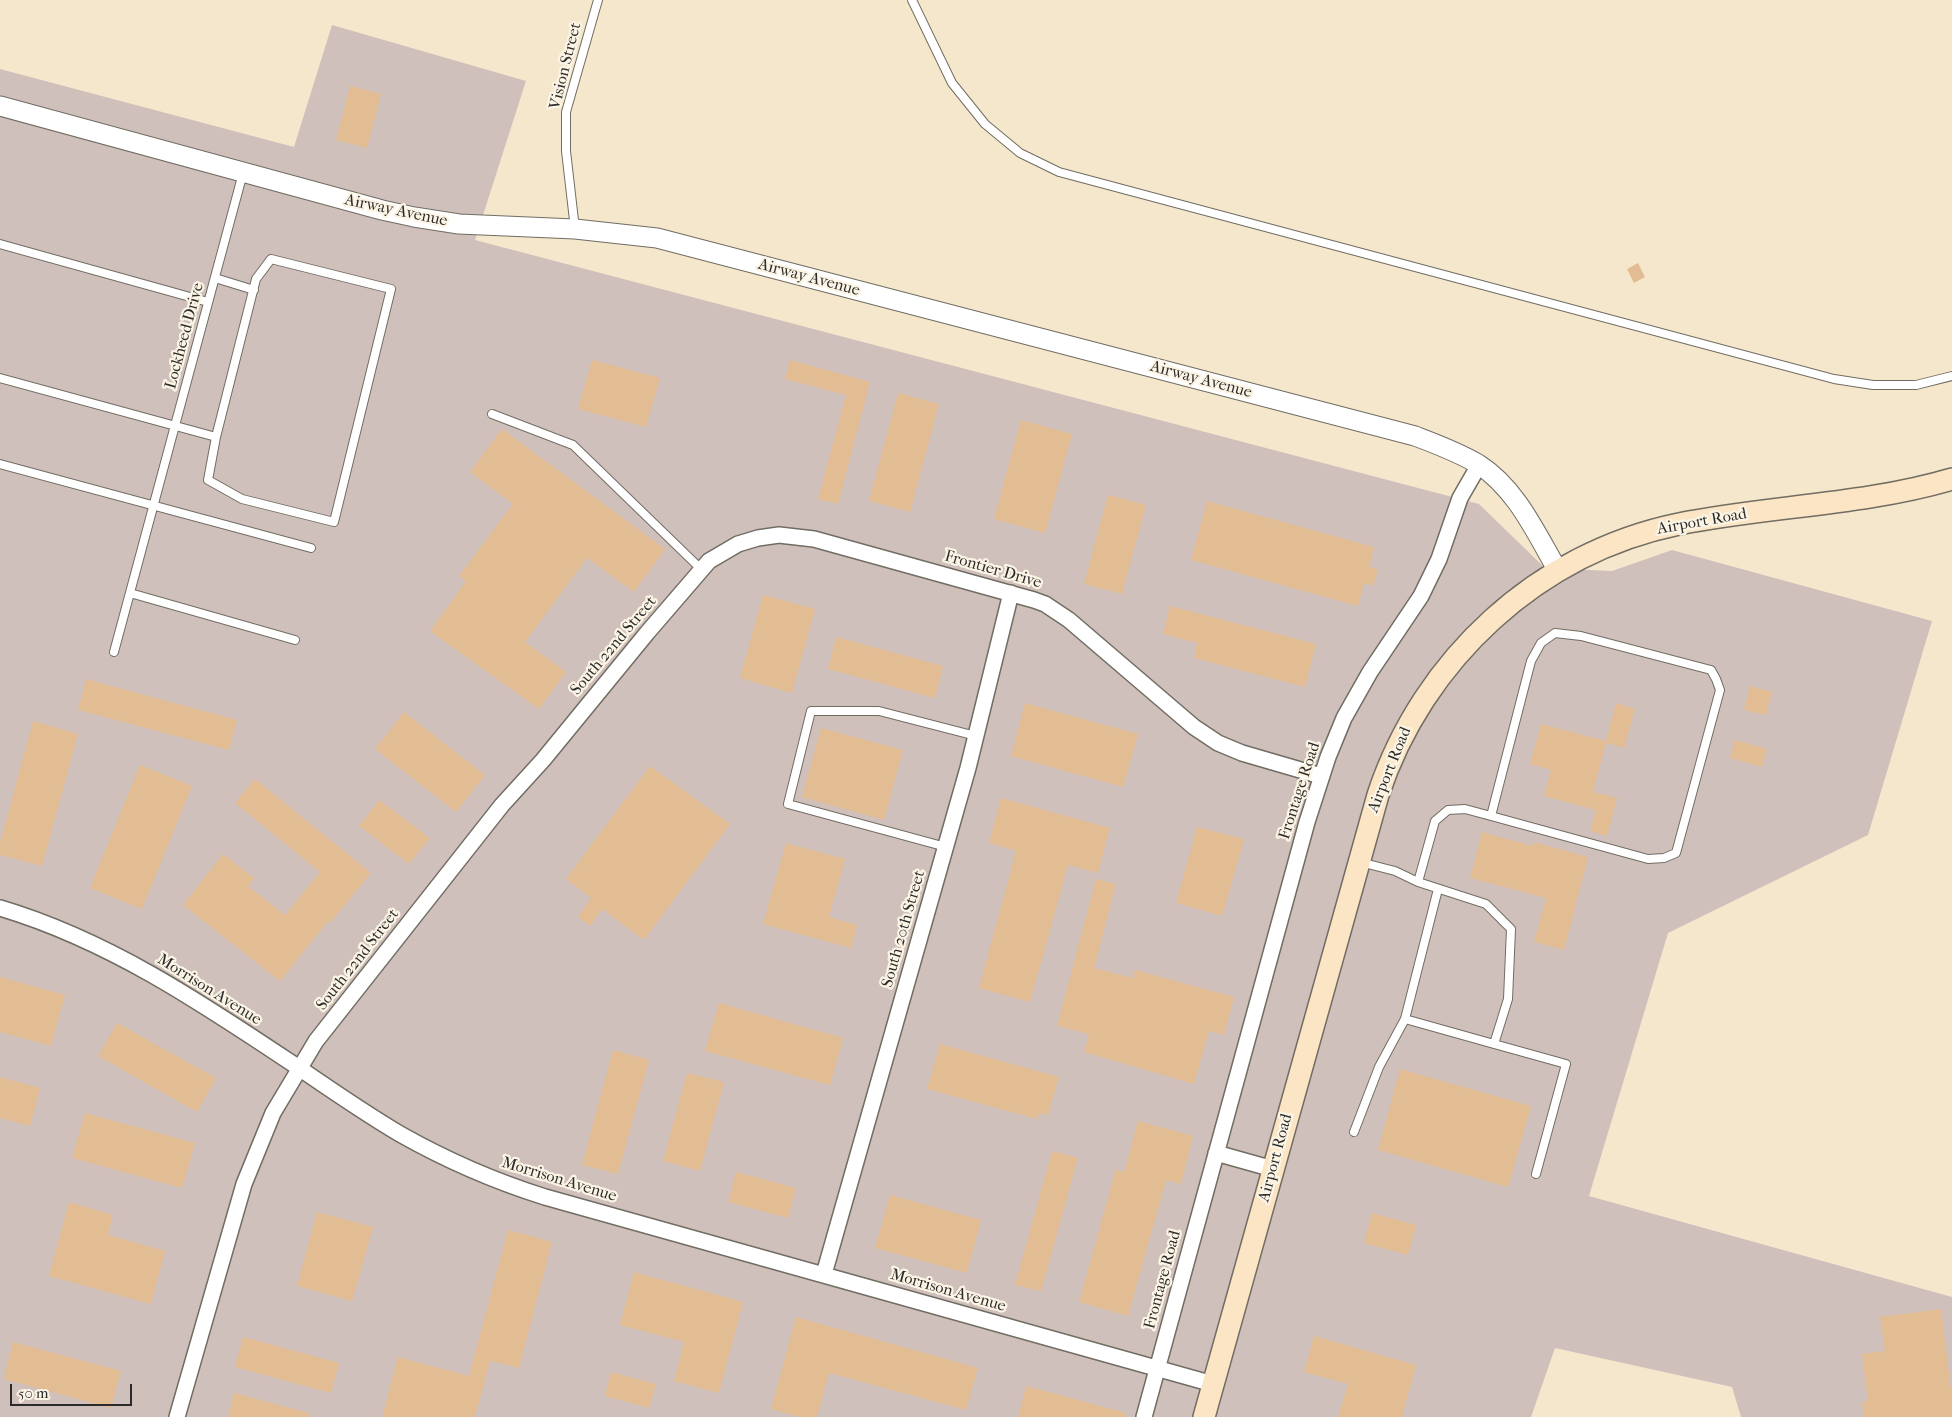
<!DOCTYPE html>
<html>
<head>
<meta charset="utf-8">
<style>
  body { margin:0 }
  #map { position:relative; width:1952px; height:1417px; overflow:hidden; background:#f4e7cc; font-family:"IM FELL French Canon",serif }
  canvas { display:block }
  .scale { position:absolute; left:10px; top:1384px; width:122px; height:22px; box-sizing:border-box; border:2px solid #2b2b2b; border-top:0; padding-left:6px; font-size:15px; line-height:18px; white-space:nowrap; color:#2b2b2b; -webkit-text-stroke:4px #fcf5e5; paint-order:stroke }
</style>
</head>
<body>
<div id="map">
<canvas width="1952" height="1417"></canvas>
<div class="scale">50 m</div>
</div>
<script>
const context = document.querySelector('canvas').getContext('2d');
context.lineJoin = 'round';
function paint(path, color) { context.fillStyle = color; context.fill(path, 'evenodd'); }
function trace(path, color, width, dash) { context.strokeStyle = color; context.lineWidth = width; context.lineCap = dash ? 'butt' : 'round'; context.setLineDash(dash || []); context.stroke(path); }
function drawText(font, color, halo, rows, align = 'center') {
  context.font = font + ' "IM FELL French Canon",serif'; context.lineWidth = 4.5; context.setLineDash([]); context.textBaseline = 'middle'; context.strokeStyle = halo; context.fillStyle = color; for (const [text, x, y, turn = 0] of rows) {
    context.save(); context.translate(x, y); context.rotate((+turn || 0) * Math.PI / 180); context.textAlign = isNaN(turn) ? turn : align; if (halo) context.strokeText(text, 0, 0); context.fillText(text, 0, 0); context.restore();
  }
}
paint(new Path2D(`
  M 332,25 L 526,81 L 475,240 L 1479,504 L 1545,568 L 1612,571 L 1672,550 L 1932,621 L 1868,835 L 1668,933 L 1589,1196 L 1952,1297 L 1952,1417 L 1741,1417 L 1732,1387 L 1555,1348 L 1531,1417 L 0,1417 L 0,69 L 294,147 Z`), '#d0c0bc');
paint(new Path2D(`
  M 350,86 L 381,94 L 367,148 L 336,140 Z
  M 1638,263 L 1645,277 L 1634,283 L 1627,269 Z
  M 592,360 L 660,378 L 646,427 L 578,409 Z
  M 790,360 L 870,382 L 838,504 L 818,499 L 846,395 L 785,379 Z
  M 898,393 L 939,404 L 910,512 L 869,501 Z
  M 1021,420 L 1072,434 L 1045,533 L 994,519 Z
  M 502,429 L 665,549 L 634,592 L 587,558 L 525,642 L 566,672 L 539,709 L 430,631 L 466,581 L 459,576 L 513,504 L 470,472 Z
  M 1108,495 L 1146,505 L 1122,594 L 1084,584 Z
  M 1207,501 L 1374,547 L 1369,567 L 1378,569 L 1373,586 L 1364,583 L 1358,606 L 1191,560 Z
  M 763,595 L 815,609 L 792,693 L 740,678 Z
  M 1170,606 L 1316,644 L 1305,687 L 1194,658 L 1197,643 L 1163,634 Z
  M 836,637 L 943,666 L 935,698 L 828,669 Z
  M 86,679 L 237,720 L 229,750 L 78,710 Z
  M 1750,686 L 1772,692 L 1766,715 L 1744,710 Z
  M 1025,703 L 1138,734 L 1123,787 L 1011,756 Z
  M 1616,703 L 1635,709 L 1624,748 L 1606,743 L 1593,792 L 1617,798 L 1607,836 L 1590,831 L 1596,810 L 1544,796 L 1551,770 L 1530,764 L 1541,724 L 1606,741 Z
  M 404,712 L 485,775 L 456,812 L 375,749 Z
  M 33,721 L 78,734 L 42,866 L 0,855 L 0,843 Z
  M 821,728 L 903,750 L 884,820 L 802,797 Z
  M 1735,740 L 1767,749 L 1762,767 L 1730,758 Z
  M 140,765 L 192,786 L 142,909 L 90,888 Z
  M 650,766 L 730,824 L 644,940 L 602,909 L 590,926 L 578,917 L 591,898 L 566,879 Z
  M 255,779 L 371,873 L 330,923 L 328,921 L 280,981 L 183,905 L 223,854 L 254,878 L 248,886 L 285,915 L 320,872 L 235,803 Z
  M 1001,798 L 1110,828 L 1098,873 L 1068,865 L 1030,1002 L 979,988 L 1016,851 L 989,843 Z
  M 379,800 L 430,838 L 409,864 L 359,826 Z
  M 1197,827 L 1244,839 L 1222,916 L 1176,903 Z
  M 1482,832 L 1533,846 L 1534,842 L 1588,857 L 1564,950 L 1534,942 L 1546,898 L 1470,878 Z
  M 786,843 L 845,859 L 829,917 L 857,925 L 851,948 L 763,924 Z
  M 1096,879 L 1116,884 L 1094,968 L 1133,978 L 1135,970 L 1234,997 L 1224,1035 L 1209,1031 L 1194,1084 L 1084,1052 L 1089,1034 L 1057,1026 Z
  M 0,977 L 65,995 L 51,1046 L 0,1032 Z
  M 719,1003 L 843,1038 L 830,1085 L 705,1051 Z
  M 117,1023 L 216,1078 L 197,1112 L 98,1056 Z
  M 940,1044 L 1059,1077 L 1048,1115 L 1039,1113 L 1037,1119 L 927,1089 Z
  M 613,1050 L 649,1060 L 618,1174 L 582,1165 Z
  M 1400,1069 L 1531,1106 L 1508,1187 L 1378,1150 Z
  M 687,1073 L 724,1082 L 700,1171 L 663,1161 Z
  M 0,1077 L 40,1088 L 30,1126 L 0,1118 Z
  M 85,1113 L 195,1143 L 182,1188 L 72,1158 Z
  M 1138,1121 L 1193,1136 L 1181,1184 L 1166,1180 L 1128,1316 L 1079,1302 L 1116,1169 L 1124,1172 Z
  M 1052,1151 L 1078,1158 L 1041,1291 L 1015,1285 Z
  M 736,1172 L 796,1188 L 788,1218 L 728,1202 Z
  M 890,1195 L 981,1220 L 967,1273 L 875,1248 Z
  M 69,1202 L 113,1215 L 108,1235 L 165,1251 L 151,1304 L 49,1276 Z
  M 317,1212 L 373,1227 L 352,1301 L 297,1286 Z
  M 1372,1213 L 1416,1225 L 1408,1255 L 1364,1243 Z
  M 508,1230 L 552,1242 L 519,1368 L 490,1361 L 475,1417 L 382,1417 L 398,1357 L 469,1376 Z
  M 634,1272 L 743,1302 L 719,1393 L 674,1381 L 684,1342 L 620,1325 Z
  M 1941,1309 L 1952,1399 L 1952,1417 L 1864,1417 L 1862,1402 L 1868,1401 L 1862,1354 L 1885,1351 L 1880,1317 Z
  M 796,1317 L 978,1368 L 966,1410 L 829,1373 L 817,1417 L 800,1417 L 771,1409 Z
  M 1314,1336 L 1416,1365 L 1402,1417 L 1338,1417 L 1348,1384 L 1304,1372 Z
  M 243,1337 L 339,1363 L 331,1393 L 235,1367 Z
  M 13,1342 L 121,1371 L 111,1408 L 4,1379 Z
  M 611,1372 L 656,1384 L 649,1408 L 605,1396 Z
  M 1026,1386 L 1126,1413 L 1125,1417 L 1018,1417 Z
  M 234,1393 L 309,1413 L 308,1417 L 228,1417 Z`), '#e2bc92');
const service = new Path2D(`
  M 912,0 L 952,83 L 985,124 L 1020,153 L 1059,172 L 1834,379 L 1873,385 L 1916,385 L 1952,376
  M 575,229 L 566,151 L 566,112 L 598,0
  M 0,244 L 208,302
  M 215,278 L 254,290
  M 0,378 L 216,437 L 208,480 L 242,499 L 334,522 L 391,289 L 271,259 L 256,279 L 216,437
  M 492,414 L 573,445 L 702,570
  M 0,464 L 311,548
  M 130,593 L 295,640
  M 114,652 L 243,173
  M 946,847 L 788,804 L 811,711 L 879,711 L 976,736
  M 1360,862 L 1395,871 L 1418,882 L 1486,904 L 1511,929 L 1508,999 L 1494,1044 L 1405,1019 L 1438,889
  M 1418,882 L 1435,821 L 1448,810 L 1465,809 L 1491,816 L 1648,859 L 1664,858 L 1676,853 L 1720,690 L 1716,679 L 1711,670 L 1581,636 L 1555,633 L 1541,643 L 1531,661 L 1491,816
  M 1494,1044 L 1566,1064 L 1536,1174
  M 1354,1132 L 1379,1067 L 1405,1019`);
const minor = new Path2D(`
  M 0,908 C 111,941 206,1006 302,1070 C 334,1092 366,1114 400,1134 C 446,1160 494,1181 545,1197 L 1213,1384
  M 1216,1153 L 1273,1169
  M 824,1274 L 968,768 L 1011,593
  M 177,1417 L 244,1184 L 273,1113 L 316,1041 L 502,805 L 543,760 L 647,633 L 709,561 L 738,544 L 758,538 L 779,535 L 814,539 L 1034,600 L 1045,604 L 1069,620 L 1194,727 L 1218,743 L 1242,753 L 1321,776
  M 1144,1417 L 1307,822 L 1328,757 L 1344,718 L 1370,672 L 1421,596 L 1439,559 L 1460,498 L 1479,465`);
const tertiary = new Path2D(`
  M 0,106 L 382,210 L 414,217 L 459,224 L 575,229 L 657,238 L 1415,436 C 1436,444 1458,452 1478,464 C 1516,488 1536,533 1558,571`);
const secondary = new Path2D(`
  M 1204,1417 L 1378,795 C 1423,659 1538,553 1679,524 C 1769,506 1864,505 1952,479`);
trace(service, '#716d63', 10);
trace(minor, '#716d63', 18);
trace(tertiary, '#716d63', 21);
trace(secondary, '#716d63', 24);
trace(service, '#fff', 8);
trace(minor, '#fff', 15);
trace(tertiary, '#fff', 19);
trace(secondary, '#fce5c4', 21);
drawText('16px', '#2b2b2b', '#fcf5e5', [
  ["Vision Street",566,66,-76],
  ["Airway Avenue",396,211,12],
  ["Airway Avenue",809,278,15],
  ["Lockheed Drive",185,336,-75],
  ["Airway Avenue",1201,380,15],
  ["Airport Road",1702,522,-10],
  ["Frontier Drive",993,570,16],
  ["South 22nd Street",614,646,-50],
  ["Airport Road",1390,770,-68],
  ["Frontage Road",1300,791,-72],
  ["South 20th Street",904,929,-74],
  ["South 22nd Street",358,960,-52],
  ["Morrison Avenue",209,990,32],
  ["Airport Road",1276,1158,-75],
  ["Morrison Avenue",559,1180,17],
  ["Frontage Road",1163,1280,-75],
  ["Morrison Avenue",948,1291,16]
]);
</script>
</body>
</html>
